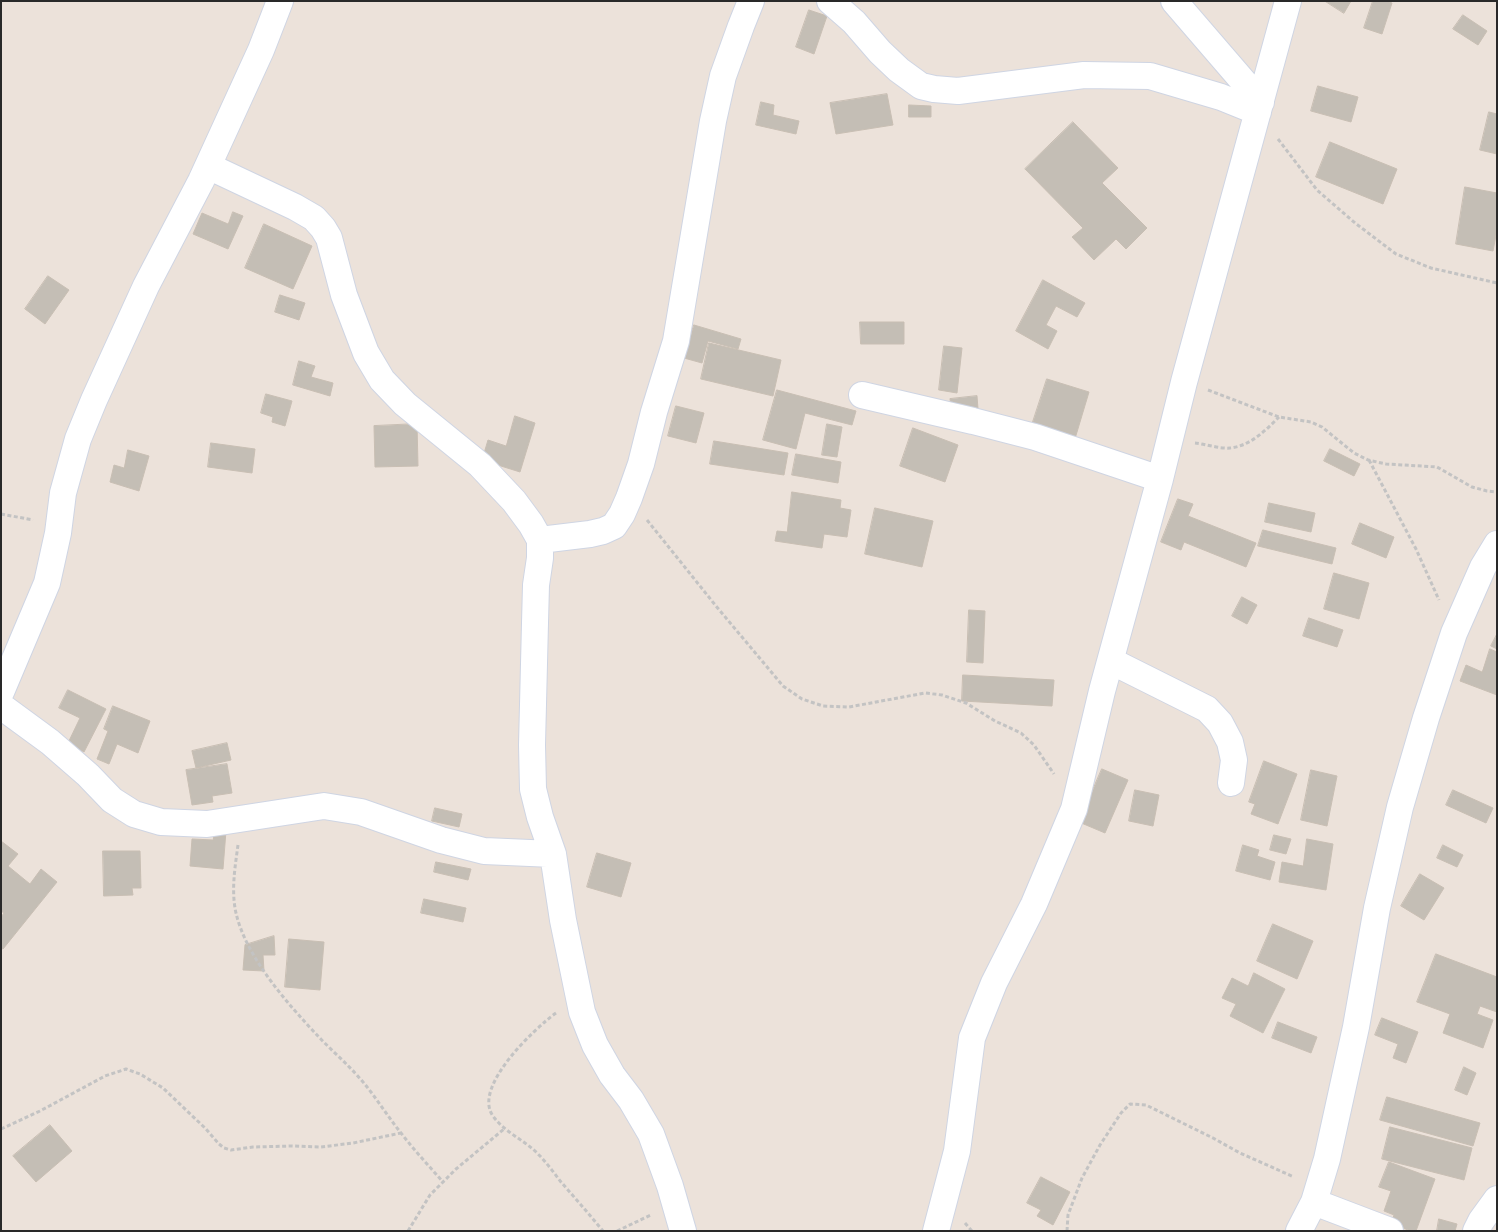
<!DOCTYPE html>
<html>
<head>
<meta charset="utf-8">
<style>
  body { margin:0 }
  #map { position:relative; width:1498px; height:1232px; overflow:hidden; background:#ece2da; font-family:Poppins,sans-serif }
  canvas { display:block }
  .frame { position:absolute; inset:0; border:2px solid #292929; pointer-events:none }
</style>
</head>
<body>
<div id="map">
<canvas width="1498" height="1232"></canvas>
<div class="frame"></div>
</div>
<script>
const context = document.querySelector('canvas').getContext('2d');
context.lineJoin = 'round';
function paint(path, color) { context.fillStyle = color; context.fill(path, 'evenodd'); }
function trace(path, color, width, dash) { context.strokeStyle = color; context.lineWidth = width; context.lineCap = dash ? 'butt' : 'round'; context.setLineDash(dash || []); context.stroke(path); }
const building = new Path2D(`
  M 1325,1 L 1351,1 L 1344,13 Z
  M 1373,1 L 1386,1 L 1392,3 L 1382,34 L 1364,28 Z
  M 809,10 L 827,16 L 814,54 L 796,47 Z
  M 1463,15 L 1487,31 L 1478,45 L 1453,29 Z
  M 1318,86 L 1358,97 L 1351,122 L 1311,111 Z
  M 887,94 L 893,125 L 836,134 L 830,103 Z
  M 761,102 L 774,105 L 773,115 L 799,121 L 796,134 L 756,125 Z
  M 909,105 L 931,106 L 931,117 L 909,117 Z
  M 1489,112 L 1497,114 L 1497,154 L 1480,150 Z
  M 1073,122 L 1118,168 L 1102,183 L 1147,228 L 1126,249 L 1116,239 L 1094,260 L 1072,237 L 1083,228 L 1025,169 Z
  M 1330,142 L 1397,169 L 1383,204 L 1316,177 Z
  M 1465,187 L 1497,193 L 1497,230 L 1493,251 L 1456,244 Z
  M 233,212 L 243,216 L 228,249 L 193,234 L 202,213 L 228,224 Z
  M 264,224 L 312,246 L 293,289 L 245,268 Z
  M 48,276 L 69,290 L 45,324 L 25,309 Z
  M 1043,280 L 1085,303 L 1077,317 L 1056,306 L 1046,325 L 1057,331 L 1048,349 L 1016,331 Z
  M 280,295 L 305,303 L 299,320 L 275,312 Z
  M 860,322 L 904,322 L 904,344 L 861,344 Z
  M 694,325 L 741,339 L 738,349 L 708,341 L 702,363 L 684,358 Z
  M 709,343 L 781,360 L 773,396 L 701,379 Z
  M 944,346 L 962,348 L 957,393 L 939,390 Z
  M 299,361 L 315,366 L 311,377 L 333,383 L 330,396 L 293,385 Z
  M 1047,379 L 1089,392 L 1074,442 L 1031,428 Z
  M 777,390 L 856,411 L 852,425 L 805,413 L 796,449 L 763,440 Z
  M 266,394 L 292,401 L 285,426 L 272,422 L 273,417 L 261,413 Z
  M 977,396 L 978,409 L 952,411 L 950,399 Z
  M 676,406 L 704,413 L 696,443 L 668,436 Z
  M 515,416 L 535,423 L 520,472 L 482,460 L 488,440 L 506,446 Z
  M 417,424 L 418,466 L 375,467 L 374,426 Z
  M 827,424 L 842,427 L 837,457 L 822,455 Z
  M 913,428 L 958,445 L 945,482 L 900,466 Z
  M 714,441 L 788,453 L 784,475 L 710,464 Z
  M 211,443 L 255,449 L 252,473 L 208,467 Z
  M 1330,449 L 1360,464 L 1354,476 L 1324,461 Z
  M 128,450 L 149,456 L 139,491 L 110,482 L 114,465 L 124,468 Z
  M 796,454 L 841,462 L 838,483 L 792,475 Z
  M 792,492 L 841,500 L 840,508 L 851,510 L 847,537 L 824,534 L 822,548 L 775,541 L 777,531 L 787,532 Z
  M 1178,499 L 1193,504 L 1188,516 L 1256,543 L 1246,567 L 1184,542 L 1181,550 L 1161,542 Z
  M 1269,503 L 1315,513 L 1311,532 L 1265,522 Z
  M 875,508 L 933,521 L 922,567 L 865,554 Z
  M 1360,523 L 1394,537 L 1386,558 L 1352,544 Z
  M 1263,530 L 1336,548 L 1332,564 L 1258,546 Z
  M 1334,573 L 1369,583 L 1359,619 L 1324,609 Z
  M 1242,597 L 1257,605 L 1247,624 L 1232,616 Z
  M 969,610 L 985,611 L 983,663 L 967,662 Z
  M 1309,618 L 1343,630 L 1337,647 L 1303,636 Z
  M 1497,634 L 1497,649 L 1491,646 Z
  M 1490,649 L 1497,652 L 1497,695 L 1460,681 L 1466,665 L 1482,672 Z
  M 963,675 L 1054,680 L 1052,706 L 962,701 Z
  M 68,690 L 106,709 L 84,752 L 68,743 L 80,718 L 59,708 Z
  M 113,706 L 150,721 L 138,753 L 117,744 L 109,764 L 97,759 L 108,731 L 104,729 Z
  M 227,743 L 231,760 L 196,768 L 192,751 Z
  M 1264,761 L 1297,774 L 1278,824 L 1251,814 L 1255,804 L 1249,802 Z
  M 227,764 L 232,793 L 212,796 L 213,802 L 192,805 L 186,770 Z
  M 1102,769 L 1128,780 L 1105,833 L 1079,822 Z
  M 1311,770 L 1337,776 L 1327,826 L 1301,820 Z
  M 1135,790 L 1159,795 L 1153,826 L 1129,821 Z
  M 1453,790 L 1493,808 L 1486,823 L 1446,805 Z
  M 435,808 L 462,814 L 459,827 L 432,821 Z
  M 214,830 L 226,831 L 223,869 L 190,866 L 192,839 L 213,840 Z
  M 1274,835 L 1291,839 L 1286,854 L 1270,850 Z
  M 1307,839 L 1333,844 L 1326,890 L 1279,882 L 1282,862 L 1303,866 Z
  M 1,841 L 18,854 L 8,866 L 30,884 L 41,869 L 57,882 L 3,949 L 1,948 L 1,917 L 4,913 L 1,911 Z
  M 1243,845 L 1259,850 L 1257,856 L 1275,862 L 1270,880 L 1236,871 Z
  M 1443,845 L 1463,855 L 1457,867 L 1437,858 Z
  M 103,851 L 140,851 L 141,888 L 132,888 L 133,895 L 104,896 Z
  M 597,853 L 631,863 L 621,897 L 587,887 Z
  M 436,862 L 471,869 L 468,880 L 434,872 Z
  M 1420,874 L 1444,888 L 1424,920 L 1401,906 Z
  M 424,899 L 466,908 L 463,922 L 421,913 Z
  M 1273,924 L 1313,941 L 1297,979 L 1257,961 Z
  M 274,936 L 275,955 L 263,955 L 264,971 L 243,970 L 245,945 Z
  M 289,939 L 324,942 L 320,990 L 285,987 Z
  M 1436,954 L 1497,977 L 1497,1012 L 1480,1006 L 1477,1014 L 1493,1020 L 1483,1048 L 1443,1033 L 1450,1014 L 1417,1002 Z
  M 1254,973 L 1285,989 L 1263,1033 L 1230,1016 L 1236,1004 L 1222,998 L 1232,978 L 1248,986 Z
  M 1382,1018 L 1418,1032 L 1406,1063 L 1393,1058 L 1398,1044 L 1375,1035 Z
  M 1278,1022 L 1317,1037 L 1311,1053 L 1272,1038 Z
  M 1464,1067 L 1476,1073 L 1467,1095 L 1455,1090 Z
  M 1387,1097 L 1480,1123 L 1473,1146 L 1380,1120 Z
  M 50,1125 L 72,1151 L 36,1182 L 13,1156 Z
  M 1390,1127 L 1472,1148 L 1464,1180 L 1382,1159 Z
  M 1389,1162 L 1435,1179 L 1416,1231 L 1411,1231 L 1391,1224 L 1394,1215 L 1384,1211 L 1391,1191 L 1379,1187 Z
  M 1041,1177 L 1070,1192 L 1053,1225 L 1037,1216 L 1041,1210 L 1027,1203 Z
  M 1439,1219 L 1457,1224 L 1455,1231 L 1437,1231 Z`);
paint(building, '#c4beb5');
trace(building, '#c8beb3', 1);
const street = new Path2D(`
  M 830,1 L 854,22 L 880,52 L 899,70 L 921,86 L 934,89 L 958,91 L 1084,75 L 1150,76 L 1221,97 L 1258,112
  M 1174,1 L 1261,102
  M 208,166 L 295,207 L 314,218 L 323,228 L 329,238 L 344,295 L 366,353 L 382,380 L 405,404 L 480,465 L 514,501 L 531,524 L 540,540 L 540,558 L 536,585 L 535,623 L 532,745 L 533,789 L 540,817 L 553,854 L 563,920 L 582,1012 L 595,1045 L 612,1075 L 631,1100 L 651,1134 L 670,1186 L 683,1231
  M 862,395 L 973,421 L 1035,437 L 1160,479
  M 540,540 L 590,534 L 603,531 L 614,526 L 622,514 L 629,498 L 641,464 L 654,412 L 676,341 L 713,121 L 723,76 L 741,26 L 751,1
  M 1111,661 L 1207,709 L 1220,723 L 1230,742 L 1234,760 L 1231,783
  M 1,692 L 47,583 L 58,533 L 63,493 L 78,439 L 94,400 L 146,286 L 201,181 L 261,50 L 280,1
  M 1,706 L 50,742 L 88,775 L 112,800 L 134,814 L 161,822 L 207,824 L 324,806 L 361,812 L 441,840 L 484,851 L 553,854
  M 1314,1202 L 1390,1231
  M 936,1231 L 957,1151 L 972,1038 L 994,983 L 1034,904 L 1074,809 L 1102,691 L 1160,479 L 1184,382 L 1288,1
  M 1299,1231 L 1314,1202 L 1327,1159 L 1356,1027 L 1377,908 L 1400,807 L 1426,718 L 1454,633 L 1483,567 L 1497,544
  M 1476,1231 L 1481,1221 L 1497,1199`);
trace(street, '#cfd5e3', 28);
trace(new Path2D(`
  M 1278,139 L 1317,190 L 1355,223 L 1396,254 L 1431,268 L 1497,283
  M 1208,390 L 1279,417 L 1311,422 L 1322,427 L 1354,453 L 1368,460 L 1386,464 L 1437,467 L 1472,487 L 1487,491 L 1497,492
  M 1195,443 C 1205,444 1220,449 1230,448 C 1250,446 1265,431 1279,417
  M 1369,460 L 1416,549 L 1439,600
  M 1,514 L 33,520
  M 647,520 L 716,606 L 783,686 L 802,699 L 823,706 L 849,707 L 925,693 L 942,695 L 966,703 L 995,721 L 1021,733 L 1034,745 L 1054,774
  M 238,845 C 235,867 231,891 236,913 C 246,957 287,1003 317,1035 C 329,1048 343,1060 355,1073 C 373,1092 385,1113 401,1133 C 414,1150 429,1166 443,1182
  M 556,1013 C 535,1028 472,1087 493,1116 C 505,1133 525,1140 539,1155 C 547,1163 554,1173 561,1182 C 575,1198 589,1214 603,1231
  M 1,1129 L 40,1111 L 105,1076 L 126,1069 L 140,1074 L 163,1088 L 205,1128 L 219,1144 L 224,1148 L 231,1150 L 253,1147 L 292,1146 L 321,1147 L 353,1143 L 401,1133
  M 965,1223 L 972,1231
  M 408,1231 L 430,1195 L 456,1169 L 504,1129
  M 617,1231 L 651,1215
  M 1067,1231 L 1068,1215 L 1082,1178 L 1100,1145 L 1121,1113 L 1130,1104 L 1146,1105 L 1213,1138 L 1240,1153 L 1294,1177`), '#c3c3c3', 3, [4, 2.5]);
trace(street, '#fff', 26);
</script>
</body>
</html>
